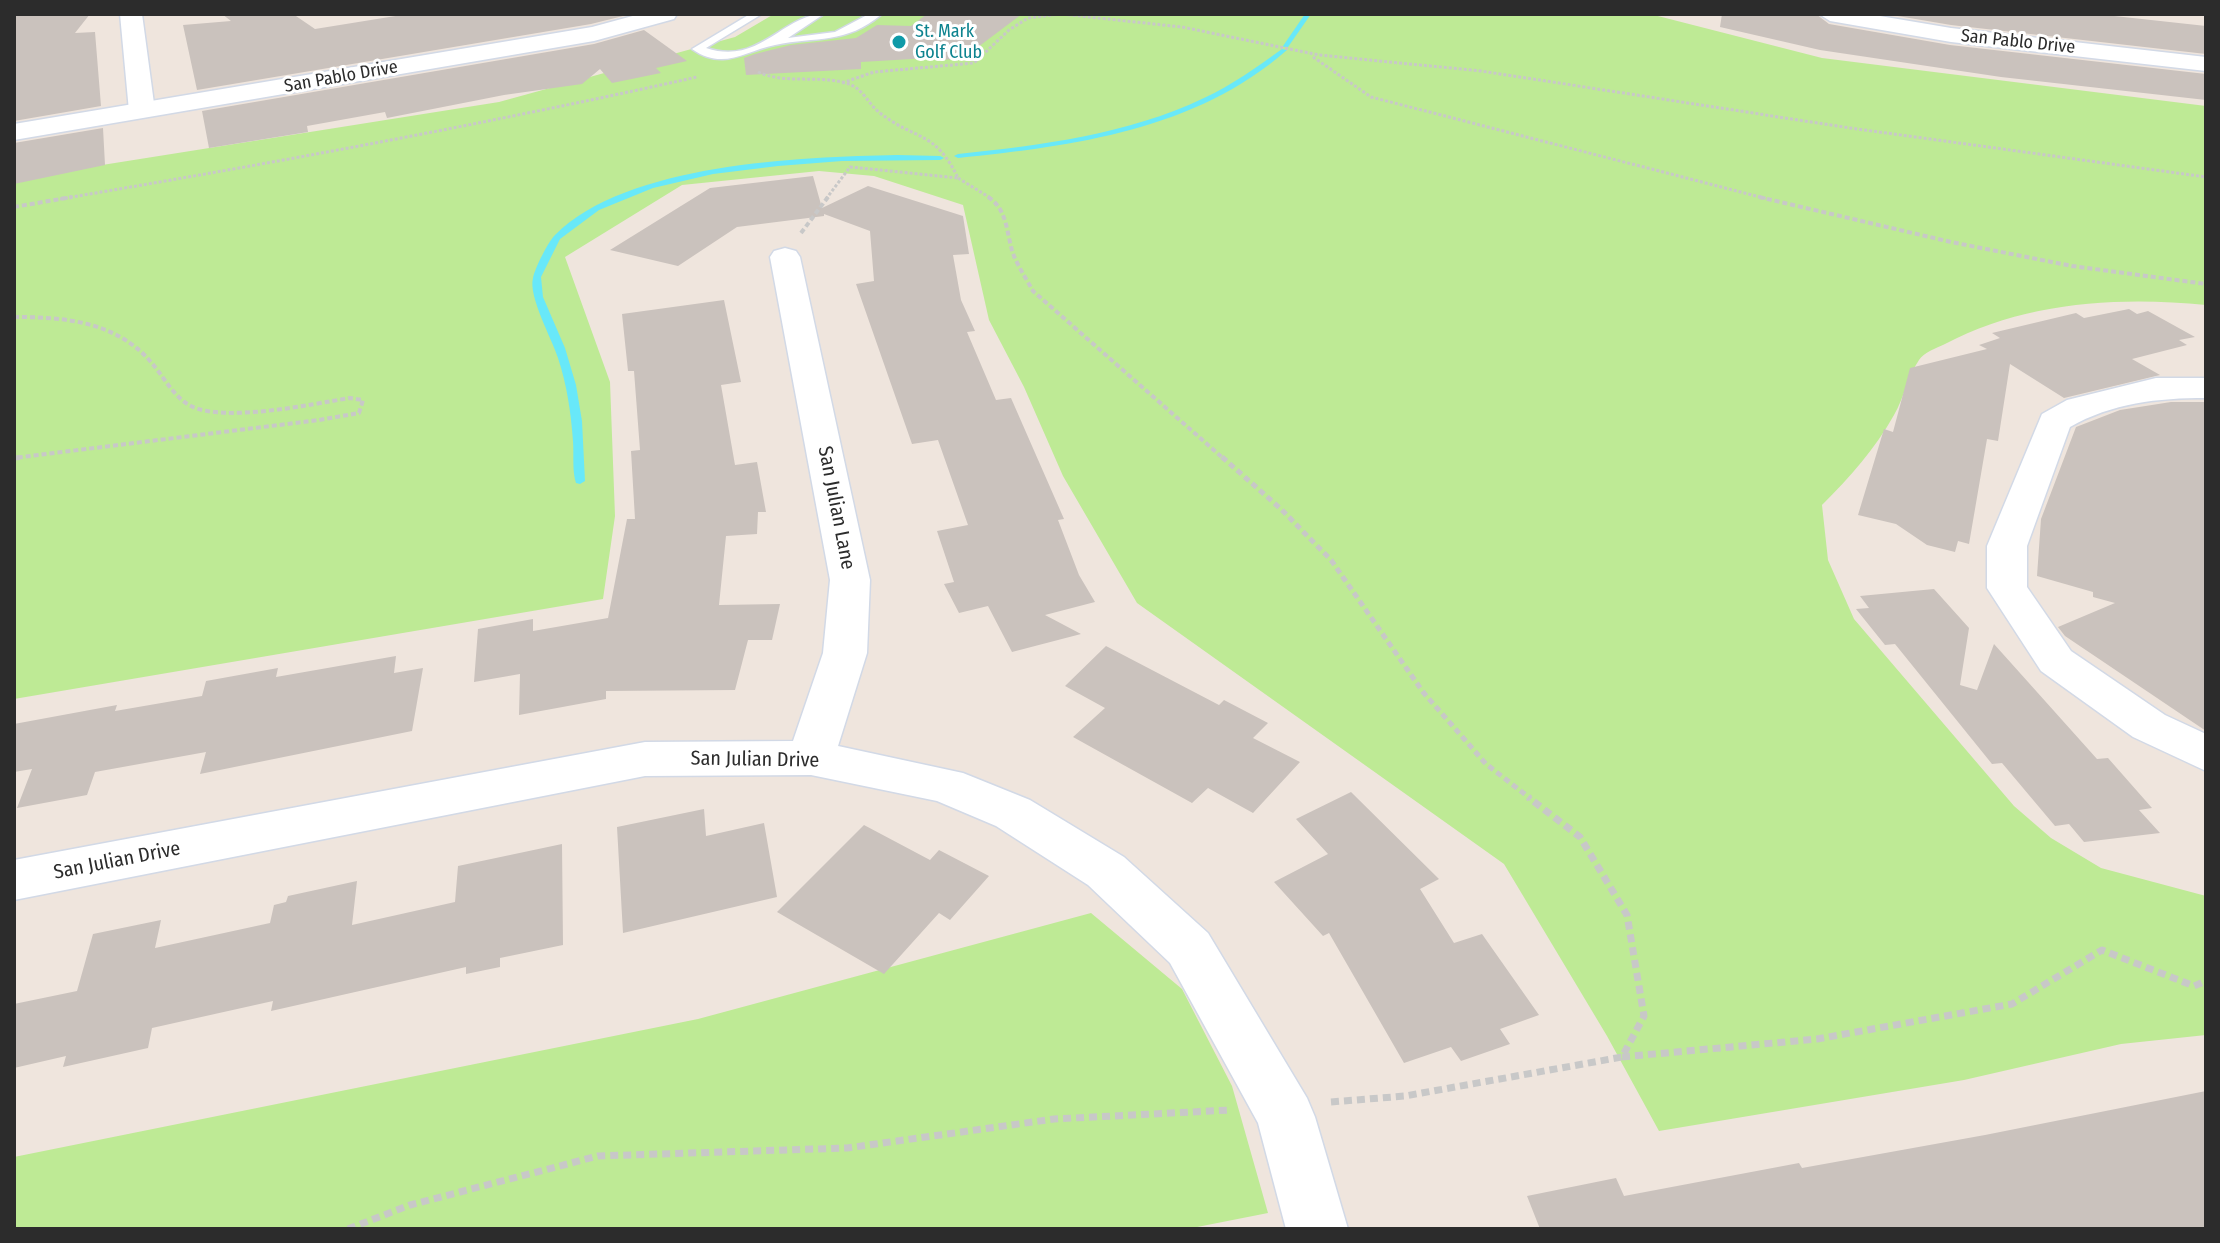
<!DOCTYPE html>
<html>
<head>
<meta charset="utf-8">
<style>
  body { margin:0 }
  #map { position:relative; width:2220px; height:1243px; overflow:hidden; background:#efe5dd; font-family:"Fira Sans Condensed",sans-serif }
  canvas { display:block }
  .frame { position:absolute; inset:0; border:16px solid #2c2c2c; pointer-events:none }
</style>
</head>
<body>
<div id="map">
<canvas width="2220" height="1243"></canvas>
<div class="frame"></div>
</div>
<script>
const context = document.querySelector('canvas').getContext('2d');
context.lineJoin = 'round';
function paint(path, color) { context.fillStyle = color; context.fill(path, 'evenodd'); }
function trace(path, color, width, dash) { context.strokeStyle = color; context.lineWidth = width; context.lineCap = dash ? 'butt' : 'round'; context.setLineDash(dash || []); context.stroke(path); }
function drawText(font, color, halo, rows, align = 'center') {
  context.font = font + ' "Fira Sans Condensed",sans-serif'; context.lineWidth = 6; context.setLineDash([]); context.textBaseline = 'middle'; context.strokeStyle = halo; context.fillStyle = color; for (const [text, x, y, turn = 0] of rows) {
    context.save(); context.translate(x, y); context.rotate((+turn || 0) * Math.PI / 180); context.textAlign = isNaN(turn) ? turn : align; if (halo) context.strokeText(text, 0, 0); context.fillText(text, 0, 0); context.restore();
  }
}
paint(new Path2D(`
  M 774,14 L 1650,14 L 1822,58 L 2206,106 L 2206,305 C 2119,296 2024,302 1945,344 C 1937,348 1924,352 1919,360 C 1908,376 1904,398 1894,415 C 1875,449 1850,477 1822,505 L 1828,560 L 1854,619 L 2014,806 L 2051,838 L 2101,868 L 2206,896 L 2206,1035 L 2121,1044 L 1964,1080 L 1659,1131 L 1607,1036 L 1504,864 L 1137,603 L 1063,476 L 1024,387 L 989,320 L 963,205 L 874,176 L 819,171 L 682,185 L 565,257 L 610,382 L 615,516 L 603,599 L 14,699 L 14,179 L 499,102 L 735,37 Z
  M 1091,913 L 1182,989 L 1232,1086 L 1268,1213 L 1187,1229 L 14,1229 L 14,1157 L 698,1019 Z`), '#beea95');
paint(new Path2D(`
  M 1305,14 L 1311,14 L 1288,47 L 1284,47 L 1283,46 Z
  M 1282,49 L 1287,50 C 1196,130 1074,146 958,158 L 954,156 L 958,154 C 1042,145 1126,135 1204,98 C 1232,85 1257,67 1282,49 Z
  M 897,155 L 940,156 L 944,158 L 940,160 L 842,161 L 778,166 L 713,174 L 653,188 L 599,210 L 560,239 L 541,277 L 543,297 L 565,348 L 576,385 L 582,421 L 585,481 L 580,484 L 576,483 C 572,471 574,455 573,441 C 571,413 567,385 558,358 C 552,339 528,296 533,278 C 535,268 548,242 555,235 C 627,163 801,157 897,155 Z`), '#68e8f9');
paint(new Path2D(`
  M 14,14 L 90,14 L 75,33 L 95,32 L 101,106 L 14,121 Z
  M 222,14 L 293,14 L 315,29 L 408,14 L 623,16 L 591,24 L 197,90 L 183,25 L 231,21 Z
  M 927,14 L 1022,14 L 962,59 L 934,60 L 929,58 L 861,62 L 861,69 L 746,75 L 744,58 L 755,54 L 791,45 L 856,38 L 877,25 L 911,26 Z
  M 1722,14 L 1816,14 L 1829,24 L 1950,45 L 2206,74 L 2206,100 L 2001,77 L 1820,50 L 1720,27 Z
  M 1886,14 L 2096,14 L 2206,26 L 2206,54 L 1951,25 Z
  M 644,30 L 687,61 L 656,68 L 661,73 L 612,83 L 600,69 L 582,84 L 504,95 L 387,118 L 385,112 L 307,126 L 308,132 L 209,148 L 202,111 L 594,44 Z
  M 103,128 L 105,165 L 14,184 L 14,143 Z
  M 813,176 L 822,208 L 868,186 L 963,216 L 969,254 L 953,255 L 961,300 L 975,331 L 967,332 L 996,400 L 1011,398 L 1064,519 L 1058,520 L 1079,575 L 1095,602 L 1045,615 L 1081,634 L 1012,652 L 988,606 L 959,613 L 944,584 L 954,582 L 937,531 L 968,525 L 938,440 L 912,444 L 856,284 L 874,281 L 870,231 L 824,214 L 824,216 L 737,227 L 678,266 L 610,250 L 710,188 Z
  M 724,300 L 741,382 L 721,385 L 735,465 L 757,462 L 766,512 L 758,512 L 757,534 L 726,536 L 719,605 L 780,604 L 772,640 L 748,640 L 735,690 L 606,691 L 606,699 L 519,715 L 520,674 L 474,682 L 478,629 L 533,619 L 533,631 L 608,618 L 627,519 L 635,519 L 631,451 L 640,450 L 634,371 L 628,371 L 622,314 Z
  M 2129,309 L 2137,314 L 2148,311 L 2195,337 L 2179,340 L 2187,345 L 2132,359 L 2160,375 L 2064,398 L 2010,364 L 1998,441 L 1987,439 L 1969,544 L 1958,541 L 1955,552 L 1927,545 L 1896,524 L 1858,515 L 1884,429 L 1893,432 L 1910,368 L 1987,349 L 1979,345 L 2000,338 L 1992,333 L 2076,313 L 2084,318 Z
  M 2171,402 L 2206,402 L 2206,731 L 2065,636 L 2058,627 L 2115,603 L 2093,597 L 2093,592 L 2037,576 L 2041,519 L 2076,427 L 2120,410 Z
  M 1934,589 L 1969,628 L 1960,685 L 1977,690 L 1994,644 L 2097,759 L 2108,758 L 2152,808 L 2139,810 L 2160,833 L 2084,842 L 2069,824 L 2055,826 L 2002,763 L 1992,764 L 1895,644 L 1885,645 L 1856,609 L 1869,608 L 1860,596 Z
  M 1106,646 L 1219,705 L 1224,700 L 1268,723 L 1253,738 L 1300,762 L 1253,813 L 1208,788 L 1192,803 L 1073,737 L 1105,708 L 1065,686 Z
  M 396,656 L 394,673 L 423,668 L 412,731 L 200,774 L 206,752 L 95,772 L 87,795 L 17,808 L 32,769 L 14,772 L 14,724 L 117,705 L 115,711 L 202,696 L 206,681 L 278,668 L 276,677 Z
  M 1351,792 L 1439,879 L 1420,889 L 1454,943 L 1482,934 L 1539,1015 L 1500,1029 L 1510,1044 L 1461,1061 L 1451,1047 L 1404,1063 L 1329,933 L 1323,936 L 1274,882 L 1328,854 L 1296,819 Z
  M 704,809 L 706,836 L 764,823 L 777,897 L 623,933 L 617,827 Z
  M 864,825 L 930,860 L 939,850 L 989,876 L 950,920 L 939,913 L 884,974 L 777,912 Z
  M 562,844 L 563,945 L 500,958 L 500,967 L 466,974 L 466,967 L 271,1011 L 273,1001 L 152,1028 L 148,1048 L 63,1067 L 66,1056 L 14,1068 L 14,1004 L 77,991 L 93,934 L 161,920 L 155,948 L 270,923 L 274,905 L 286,902 L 288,896 L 357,881 L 352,925 L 455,902 L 458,866 Z
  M 2206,1091 L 2206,1229 L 1540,1229 L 1527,1196 L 1616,1178 L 1624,1196 L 1799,1163 L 1802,1168 L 1985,1135 Z`), '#cac2bd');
const lane = new Path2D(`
  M 750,14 L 762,14 L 706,48 C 760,66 783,14 824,14 L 788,38 L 835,32 L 869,14 L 882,14 C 845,45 817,36 775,45 C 745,51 723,71 692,49 Z`);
const street = new Path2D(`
  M 120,14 L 142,14 L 155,111 L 151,116 L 133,116 L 129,111 Z
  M 1819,14 L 1868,14 L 1951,28 L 2206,57 L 2206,71 L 1951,42 L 1830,21 Z
  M 785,248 L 796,251 L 800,257 L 870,580 L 867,653 L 838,746 L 963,773 L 1030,800 L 1124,857 L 1208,933 L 1307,1098 L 1315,1117 L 1348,1229 L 1286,1229 L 1258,1123 L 1170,963 L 1088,885 L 996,826 L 937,801 L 811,775 L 645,776 L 14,900 L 14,860 L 645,742 L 793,741 L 823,653 L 830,580 L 770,257 L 774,251 Z
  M 2156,378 L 2206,378 L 2206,398 C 2158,398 2112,403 2070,427 L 2027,546 L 2027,587 L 2071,651 L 2165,715 L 2206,734 L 2206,771 L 2133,737 L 2041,671 L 1987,588 L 1987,546 L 2042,414 L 2067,400 Z`);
const secondary = new Path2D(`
  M 640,14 L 677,14 L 674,19 L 594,41 L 14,140 L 14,124 L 592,27 Z`);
trace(lane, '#d2d9e6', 3);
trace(street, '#d2d9e6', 3);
trace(secondary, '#d2d9e6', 3);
trace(new Path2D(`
  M 1313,57 L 1371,97 L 1768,199
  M 758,72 C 787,85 820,74 849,84 C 863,89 869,105 880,113 C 916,141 935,130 958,178 L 850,167 L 826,199
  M 842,83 L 874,72 L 974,63 L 1009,30 L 1028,18 L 1061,14 L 1182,27 L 1319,55 L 1481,71 L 1850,128 L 2206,177
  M 958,178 L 992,199
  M 60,199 C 274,163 486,124 697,77`), '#c8c8c8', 3, [3, 2]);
trace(new Path2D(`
  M 988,197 C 1009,210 1006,236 1014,256 C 1019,268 1027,280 1033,291 L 1224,459
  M 1759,197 L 1951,242 L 2072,266 L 2206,284
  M 14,207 L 72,197
  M 801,233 L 828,197
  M 14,317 C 63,317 115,321 150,361 C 163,375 173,397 191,406 C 225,423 312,404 350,398 L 363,400 L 359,413 L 319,420 L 14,458`), '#c8c8c8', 4, [5, 3]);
trace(new Path2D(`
  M 1222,457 L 1281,509 L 1331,560 L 1423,692 L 1486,764 L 1531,799
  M 14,458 L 24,457`), '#c8c8c8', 5, [6, 4]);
trace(new Path2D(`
  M 1622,1057 L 1817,1039 L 2012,1004 L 2102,950 L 2194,986 L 2206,981
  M 1331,1102 L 1405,1096 L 1622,1057 L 1644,1016 L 1627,915 L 1580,837 L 1528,797
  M 348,1229 L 410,1205 L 598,1156 L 847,1148 L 1054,1119 L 1230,1110`), '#c8c8c8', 7, [8, 5]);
paint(lane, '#fff');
paint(street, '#fff');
paint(secondary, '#fff');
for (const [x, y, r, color] of [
  [899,42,8,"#0f9aa8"]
]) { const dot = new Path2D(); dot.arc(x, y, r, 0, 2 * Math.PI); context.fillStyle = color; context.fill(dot); trace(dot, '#fff', 3); }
drawText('18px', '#0d838f', '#fff', [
  ["St. Mark",915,32],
  ["Golf Club",915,53]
], 'left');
drawText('18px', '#2c2c2c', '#fff', [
  ["San Pablo Drive",2018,42,6],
  ["San Pablo Drive",341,77,-10]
]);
drawText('20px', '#2c2c2c', '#fff', [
  ["San Julian Lane",836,508,79],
  ["San Julian Drive",755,760,1],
  ["San Julian Drive",117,861,-11]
]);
</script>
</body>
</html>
